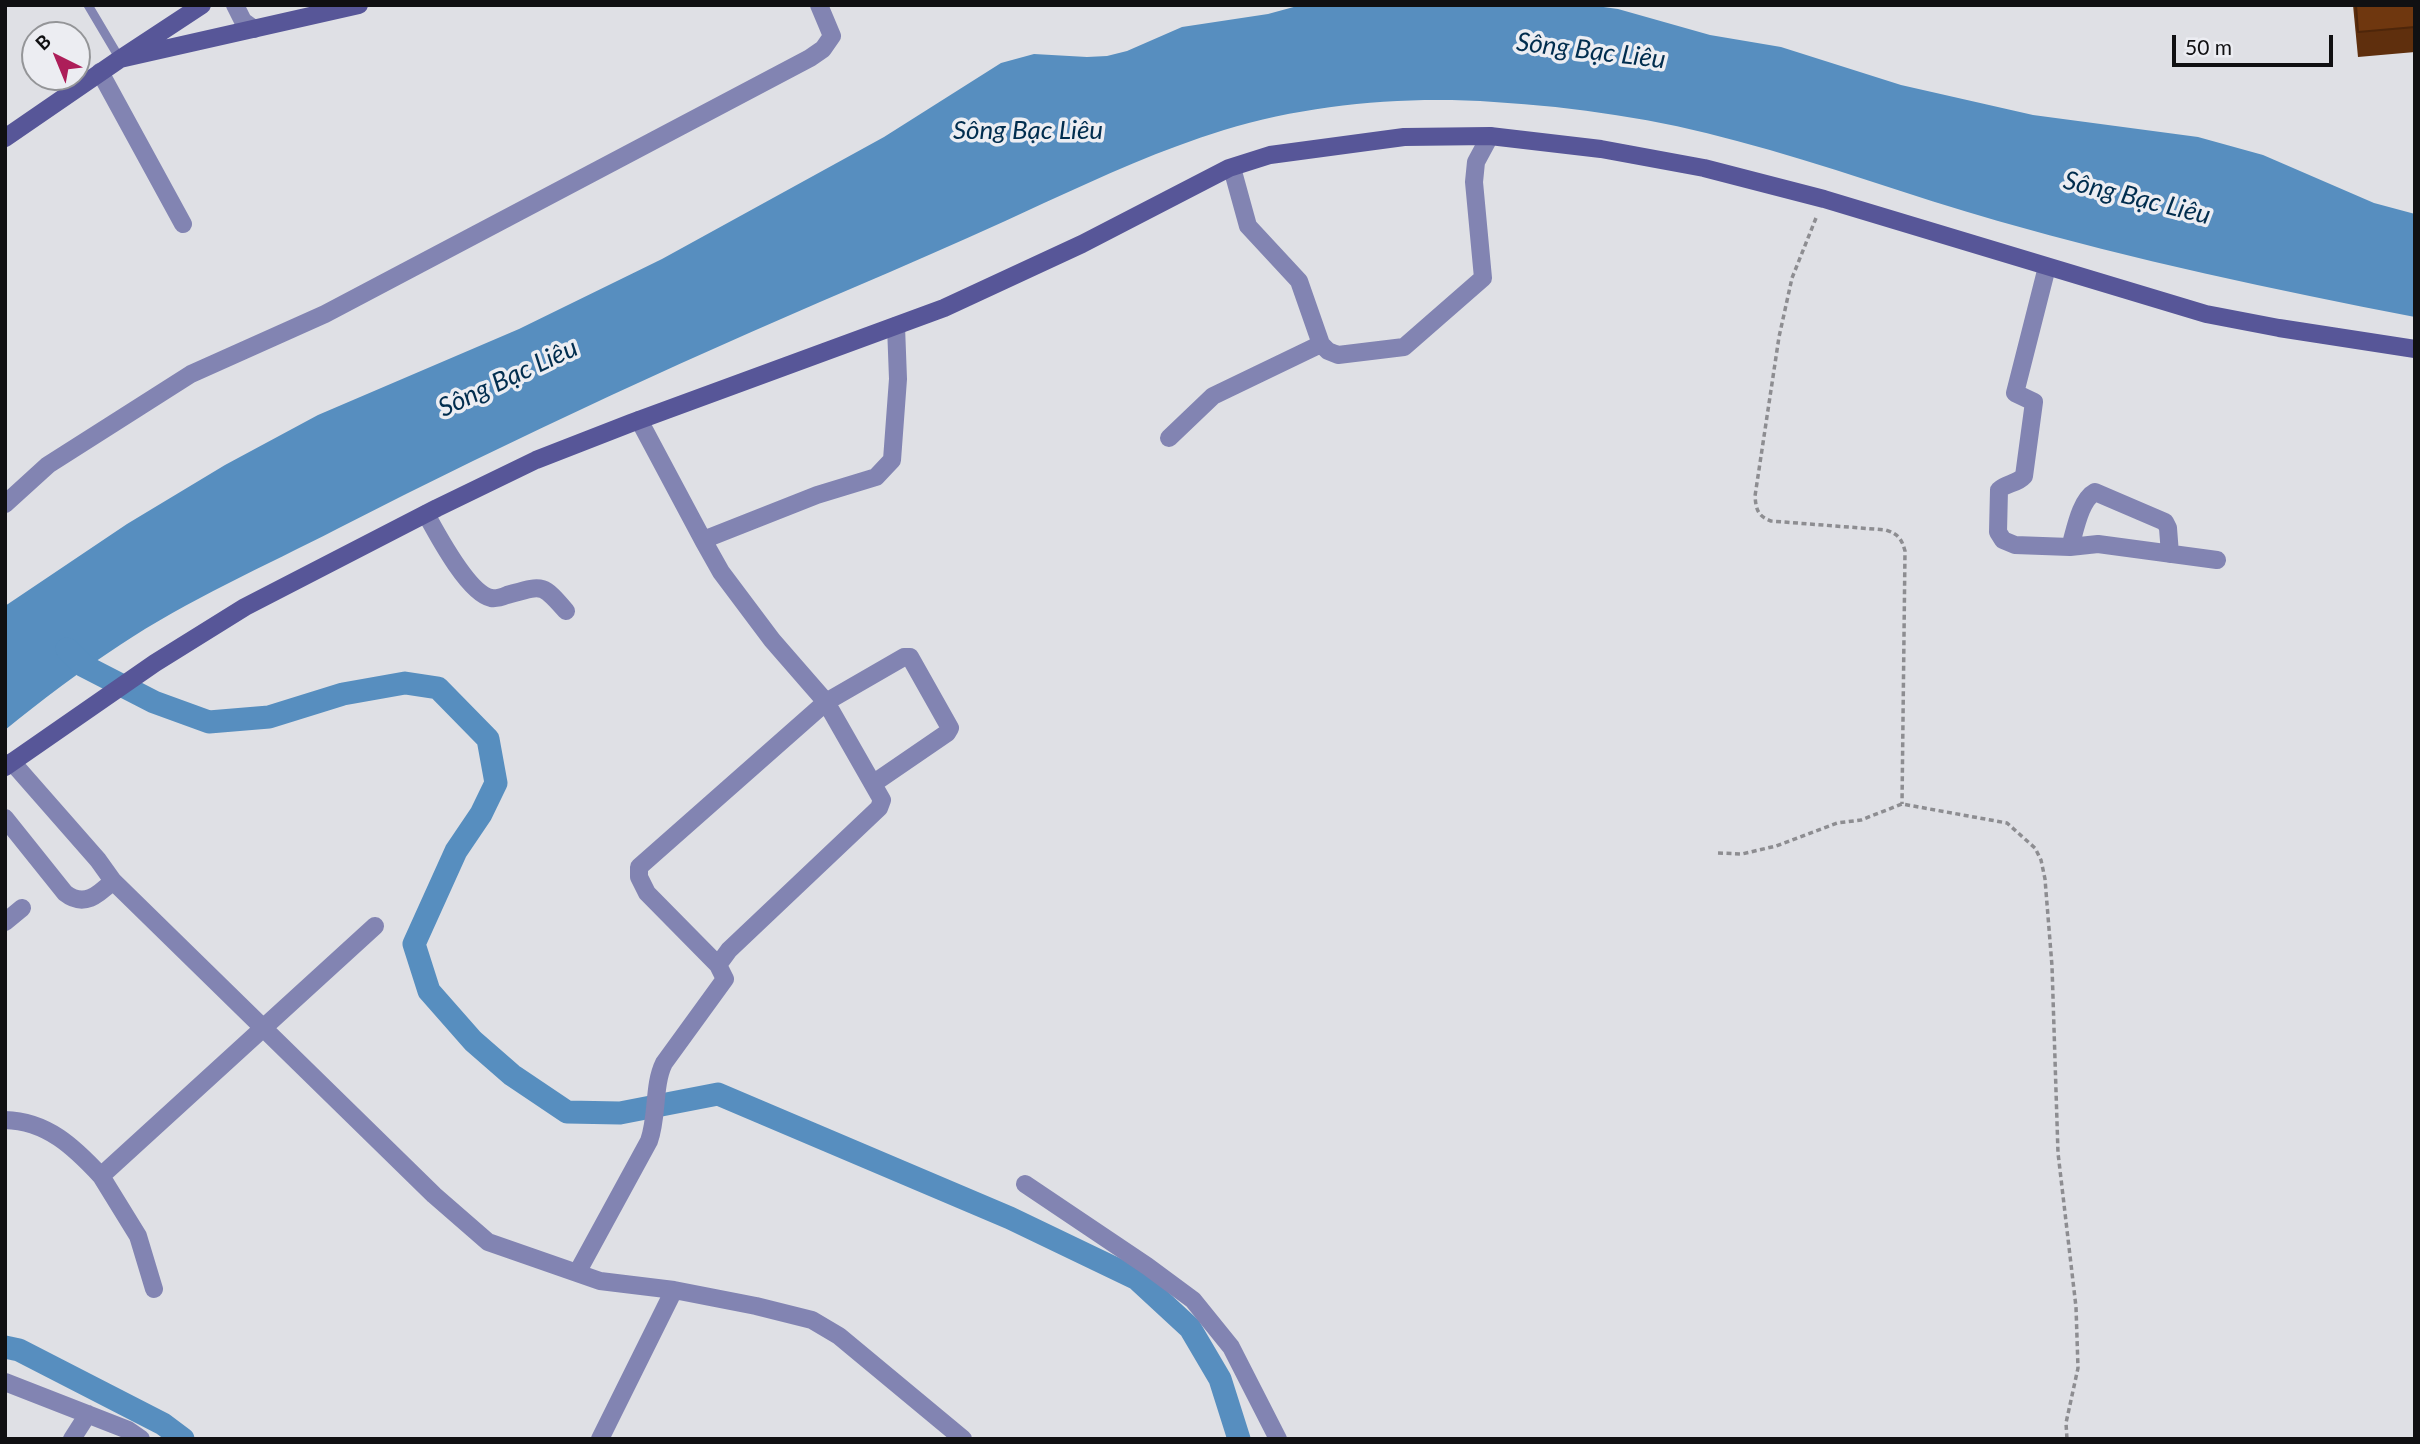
<!DOCTYPE html>
<html>
<head>
<meta charset="utf-8">
<style>
  body { margin:0 }
  #map { position:relative; width:2420px; height:1444px; overflow:hidden; background:#dfe0e5; font-family:Lato,sans-serif }
  canvas { display:block }
  .frame { position:absolute; inset:0; border:7px solid #101012; pointer-events:none }
  .north { position:absolute; left:21px; top:21px; width:70px; height:70px; box-sizing:border-box; background:#ecedf2; border:2px solid #949598; border-radius:50%; rotate:317deg; font-size:19px; font-weight:700; line-height:28px; text-align:center; color:#101012 }
  .north::after { content:''; display:block; margin:auto; width:24px; height:32px; background:#ad1e59; clip-path:polygon(50% 0,100% 100%,50% 72%,0 100%) }
  .scale { position:absolute; left:2172px; top:35px; width:161px; height:32px; box-sizing:border-box; border:4px solid #101012; border-top:0; padding-left:9px; font-size:21px; line-height:24px; white-space:nowrap; color:#101012; -webkit-text-stroke:5px #ecedf2; paint-order:stroke }
</style>
</head>
<body>
<div id="map">
<canvas width="2420" height="1444"></canvas>
<div class="frame"></div>
<div class="north">B</div>
<div class="scale">50 m</div>
</div>
<script>
const context = document.querySelector('canvas').getContext('2d');
context.lineJoin = 'round';
function paint(path, color) { context.fillStyle = color; context.fill(path, 'evenodd'); }
function trace(path, color, width, dash) { context.strokeStyle = color; context.lineWidth = width; context.lineCap = dash ? 'butt' : 'round'; context.setLineDash(dash || []); context.stroke(path); }
function drawText(font, color, halo, rows, align = 'center') {
  context.font = font + ' Lato,sans-serif'; context.lineWidth = 7; context.setLineDash([]); context.textBaseline = 'middle'; context.strokeStyle = halo; context.fillStyle = color; for (const [text, x, y, turn = 0] of rows) {
    context.save(); context.translate(x, y); context.rotate((+turn || 0) * Math.PI / 180); context.textAlign = isNaN(turn) ? turn : align; if (halo) context.strokeText(text, 0, 0); context.fillText(text, 0, 0); context.restore();
  }
}
paint(new Path2D(`
  M 1301,5 L 1589,5 L 1618,9 L 1710,35 L 1781,47 L 1901,85 L 2033,115 L 2198,137 L 2263,155 L 2374,203 L 2415,214 L 2415,317 C 2274,290 2135,260 1998,221 C 1910,196 1825,164 1737,141 C 1658,119 1576,107 1494,102 C 1405,96 1310,104 1224,130 C 1162,149 1103,176 1044,203 C 993,227 942,249 890,272 C 703,351 518,436 337,529 C 265,566 188,600 120,645 C 80,671 42,700 5,730 L 5,606 L 127,524 L 225,465 L 318,415 L 519,329 L 662,259 L 884,137 L 1001,63 L 1034,54 L 1087,57 L 1107,56 L 1127,51 L 1182,27 L 1268,14 Z`), '#578ebf');
trace(new Path2D(`
  M 67,649 L 84,666 L 154,702 L 209,722 L 269,717 L 343,694 L 405,683 L 438,688 L 488,739 L 496,783 L 481,814 L 456,851 L 414,944 L 429,991 L 473,1041 L 512,1075 L 567,1112 L 620,1113 L 718,1094 L 1010,1218 L 1137,1279 L 1190,1328 L 1220,1379 L 1239,1439
  M 5,1347 L 19,1350 L 163,1424 L 183,1439`), '#578ebf', 23);
trace(new Path2D(`
  M 1816,218 L 1792,278 L 1779,337 L 1755,496 C 1756,510 1758,516 1771,521 L 1886,530 C 1898,534 1902,539 1905,551 L 1902,804
  M 1718,853 L 1742,854 L 1776,846 L 1837,823 L 1861,820 L 1902,804 L 2007,823 L 2035,848 L 2041,860 L 2045,879 L 2052,966 L 2058,1153 L 2076,1307 L 2078,1368 L 2066,1423 L 2067,1439`), '#8d8d91', 3.5, [5, 3.5]);
trace(new Path2D(`
  M 88,5 L 120,59`), '#8284b2', 9);
trace(new Path2D(`
  M 235,5 L 243,21 L 254,29
  M 100,72 L 183,224
  M 1232,168 L 1248,226 L 1299,281 L 1321,344 L 1328,351 L 1338,355 L 1404,347 L 1483,278 L 1474,182 L 1476,162 L 1490,136
  M 2047,267 L 2015,393 L 2034,402 L 2024,476 C 2017,484 2006,483 1999,490 L 1998,532 L 2003,540 L 2015,545 L 2070,547 L 2098,544 L 2217,560
  M 639,420 L 703,540 L 817,495 L 876,477 L 892,460 L 898,379 L 896,326
  M 1169,438 L 1213,396 L 1321,344
  M 5,504 L 48,465 L 191,374 L 325,314 L 810,58 L 823,49 L 832,36 L 819,5
  M 426,514 C 437,534 468,593 491,598 C 497,599 502,597 507,595 C 543,585 542,583 566,611
  M 703,540 L 721,572 L 772,640 L 826,702 L 882,800 L 879,808 L 729,950 L 718,965
  M 2070,547 C 2075,531 2080,500 2095,492 L 2165,522 L 2168,528 L 2170,554
  M 5,818 L 65,893 C 84,908 98,895 113,881 L 98,860 L 12,762
  M 113,881 L 434,1195 L 488,1242 L 577,1273 L 600,1281 L 674,1290 L 756,1306 L 812,1320 L 839,1336 L 963,1439
  M 5,922 L 22,908
  M 5,1120 C 47,1121 74,1147 101,1176 L 375,926
  M 101,1176 L 138,1236 L 154,1289
  M 1025,1184 L 1147,1266 L 1193,1300 L 1231,1347 L 1278,1439
  M 577,1273 L 649,1141 C 658,1116 653,1085 664,1063 L 725,979 L 718,965 L 647,893 L 639,877 L 639,867 L 826,702 L 904,657 L 910,657 L 950,728 L 947,733 L 874,783
  M 5,1382 L 128,1430 L 141,1439
  M 72,1439 L 88,1414
  M 600,1439 L 674,1290`), '#8284b2', 18);
trace(new Path2D(`
  M 120,59 L 359,5
  M 5,138 L 120,59 L 202,5
  M 5,767 L 155,663 L 245,607 L 437,508 L 536,460 L 631,423 L 944,308 L 1082,244 L 1229,168 L 1270,155 L 1404,137 L 1490,136 L 1601,149 L 1704,168 L 1824,199 L 2206,314 L 2279,328 L 2415,349`), '#575698', 18);
paint(new Path2D(`
  M 2353,5 L 2415,5 L 2415,52 L 2358,57 Z`), '#5f2f0d');
const building = new Path2D(`
  M 2356,5 L 2415,5 L 2415,27 L 2358,32 Z`);
paint(building, '#6f370f');
trace(building, '#4e260a', 2);
drawText('italic 26px', '#012d4e', '#ecedf2', [
  ["Sông Bạc Liêu",1591,51,7],
  ["Sông Bạc Liêu",1028,131],
  ["Sông Bạc Liêu",2137,198,14],
  ["Sông Bạc Liêu",508,378,-25]
]);
</script>
</body>
</html>
